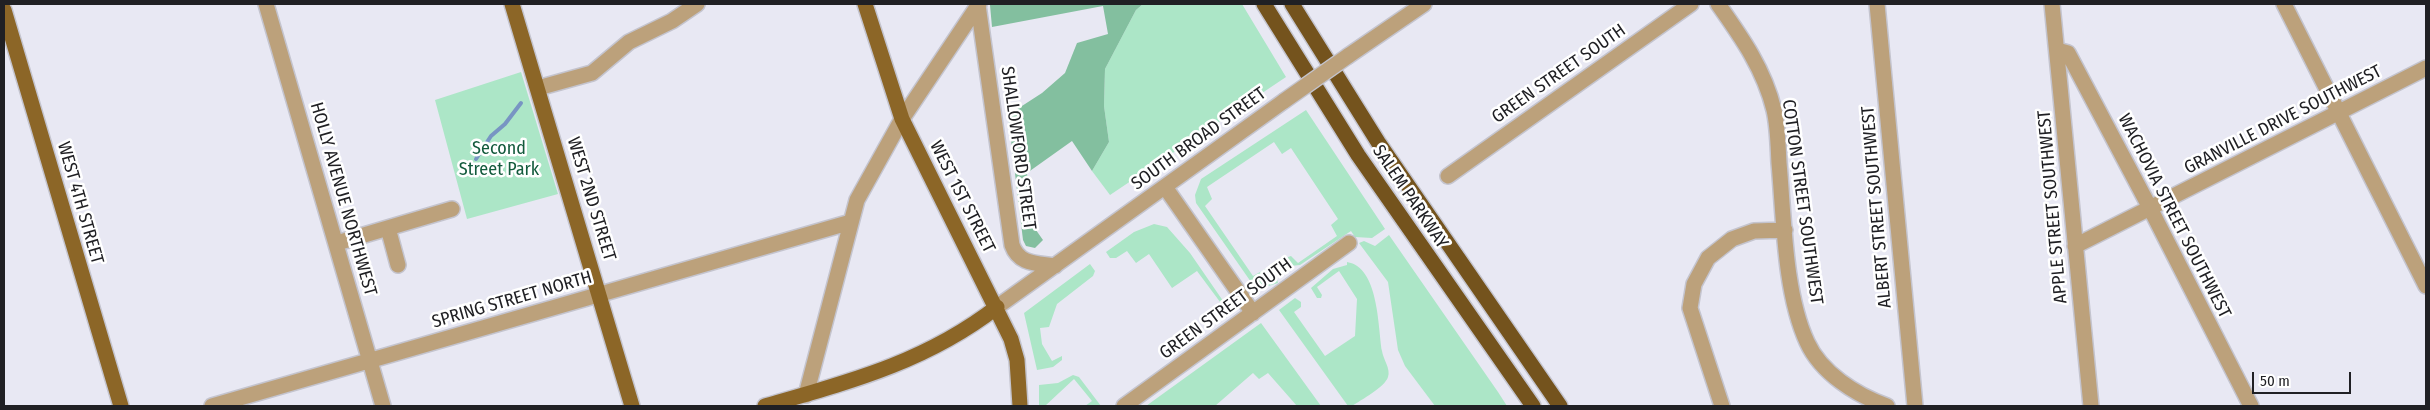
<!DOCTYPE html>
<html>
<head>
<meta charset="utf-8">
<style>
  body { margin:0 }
  #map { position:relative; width:2430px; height:410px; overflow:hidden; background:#e8e8f3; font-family:"Fira Sans Condensed",sans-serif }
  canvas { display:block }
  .frame { position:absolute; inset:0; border:5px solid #202024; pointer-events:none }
  .scale { position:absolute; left:2252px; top:372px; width:99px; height:22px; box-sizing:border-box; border:2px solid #202024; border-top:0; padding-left:6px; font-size:15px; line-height:18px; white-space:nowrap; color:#202024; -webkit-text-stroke:4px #fff; paint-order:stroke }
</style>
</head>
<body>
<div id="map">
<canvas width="2430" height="410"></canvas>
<div class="frame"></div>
<div class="scale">50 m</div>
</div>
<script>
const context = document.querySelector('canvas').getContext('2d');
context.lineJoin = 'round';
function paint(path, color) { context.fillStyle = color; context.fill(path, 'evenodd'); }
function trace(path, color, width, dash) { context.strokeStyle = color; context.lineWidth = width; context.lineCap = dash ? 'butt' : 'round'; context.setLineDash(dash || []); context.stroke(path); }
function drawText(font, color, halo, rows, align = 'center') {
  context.font = font + ' "Fira Sans Condensed",sans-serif'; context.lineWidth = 5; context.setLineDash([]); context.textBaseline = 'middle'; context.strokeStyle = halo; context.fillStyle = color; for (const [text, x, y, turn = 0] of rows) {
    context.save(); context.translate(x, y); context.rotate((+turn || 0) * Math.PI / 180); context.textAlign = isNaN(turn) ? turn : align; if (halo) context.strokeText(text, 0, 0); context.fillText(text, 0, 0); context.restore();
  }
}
paint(new Path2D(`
  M 1143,4 L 1242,4 L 1286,77 L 1110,195 L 1092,171 L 1109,142 L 1104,106 L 1105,69 L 1136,10 Z
  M 521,72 L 558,194 L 467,219 L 435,100 Z
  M 1306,110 L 1385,229 L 1372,238 L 1355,237 L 1351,231 L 1300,265 L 1290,266 L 1286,259 L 1288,257 L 1291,256 L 1298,263 L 1337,236 L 1331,225 L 1338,219 L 1291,148 L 1282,154 L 1274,142 L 1207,187 L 1212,199 L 1205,206 L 1253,276 L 1269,267 L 1276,275 L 1278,283 L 1262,288 L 1251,282 L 1196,203 L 1195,195 L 1201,179 Z
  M 1154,224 L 1167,227 L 1190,253 L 1230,311 L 1229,314 L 1197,271 L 1172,288 L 1149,254 L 1136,263 L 1127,251 L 1116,258 L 1110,258 L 1106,252 L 1134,232 Z
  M 1389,235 L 1498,392 L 1507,406 L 1435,406 L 1405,366 L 1398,350 L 1388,282 L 1359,243 L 1364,241 L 1375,246 Z
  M 1347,262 C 1379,267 1378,327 1382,351 C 1383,359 1391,369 1388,377 C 1385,387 1361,400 1352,406 L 1348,406 L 1279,310 L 1295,298 L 1301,302 L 1301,307 L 1294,312 L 1325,356 L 1355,336 L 1357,299 L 1339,271 L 1317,287 L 1322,295 L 1321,298 L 1317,298 L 1311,288 L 1333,269 L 1347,265 Z
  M 1090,264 L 1095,271 L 1093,276 L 1057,304 L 1049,327 L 1040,328 L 1042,344 L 1052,361 L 1062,356 L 1062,360 L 1053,367 L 1037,370 L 1024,313 Z
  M 1261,323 L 1321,406 L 1297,406 L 1268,373 L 1259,379 L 1253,373 L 1215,406 L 1146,406 Z
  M 1073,375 L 1079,377 L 1101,406 L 1085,406 L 1092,401 L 1074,379 L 1045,406 L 1039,406 L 1039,385 L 1058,383 Z`), '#ace6c7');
paint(new Path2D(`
  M 994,4 L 1143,4 L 1136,10 L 1105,69 L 1104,106 L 1109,142 L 1092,171 L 1072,141 L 1027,173 L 1031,223 L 1043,240 L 1035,248 L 1026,246 L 1023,240 L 1008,115 L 1042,93 L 1065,73 L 1077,43 L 1108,34 L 1103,6 L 992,27 L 990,5 Z`), '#83bf9f');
trace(new Path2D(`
  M 476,159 L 491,136 L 505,124 L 521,103`), '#7895c3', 4);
const minor = new Path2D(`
  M 266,4 L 383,406
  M 1718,4 C 1742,38 1764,69 1774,110 C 1778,127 1778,146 1779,163 C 1784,217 1784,292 1807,342 C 1821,373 1856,395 1887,406
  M 1877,4 L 1915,406
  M 2052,4 L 2091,406
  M 2284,4 L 2426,286
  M 978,5 L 1012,245 C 1019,265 1037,263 1055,266
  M 2057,50 L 2068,53 L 2150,208 L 2251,406
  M 1348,56 L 1424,4
  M 538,88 L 592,73 L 629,42 L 672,21 L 697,4
  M 1448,176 L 1691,4
  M 1165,187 L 1253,313
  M 388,228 L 398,265
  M 337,243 L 452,209
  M 2075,246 L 2426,68
  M 997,307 L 1284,101
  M 806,395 L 857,200 L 902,119 L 979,4
  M 212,406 L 851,222
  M 1124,406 L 1349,243
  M 1722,406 L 1690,308 L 1694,284 L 1708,258 L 1732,239 L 1754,231 L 1785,230`);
const major = new Path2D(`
  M 512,4 L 632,406
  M 865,4 L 902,119 L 1011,339 L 1017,360 L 1020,406
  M 4,10 L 121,406
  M 765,406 C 849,382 926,362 997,307`);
const highway = new Path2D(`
  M 1264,4 L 1358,155 L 1533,406
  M 1292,4 L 1378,142 L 1560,406`);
trace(minor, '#c4c4ce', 18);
trace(major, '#c4c4ce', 18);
trace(highway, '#c4c4ce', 18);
trace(minor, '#bca17b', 15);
trace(major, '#8c6627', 15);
trace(highway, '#74531d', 15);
const minorBridge = new Path2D(`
  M 1284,101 L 1348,56`);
trace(minorBridge, '#c4c4ce', 18, []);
trace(minorBridge, '#bca17b', 15);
drawText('18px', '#202024', '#fff', [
  ["GREEN STREET SOUTH",1559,74,-35],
  ["GRANVILLE DRIVE SOUTHWEST",2283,120,-27],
  ["SOUTH BROAD STREET",1199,139,-36],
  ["SHALLOWFORD STREET",1018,148,82],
  ["WEST 1ST STREET",962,197,63],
  ["SALEM PARKWAY",1410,197,56],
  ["HOLLY AVENUE NORTHWEST",343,199,74],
  ["WEST 2ND STREET",591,199,73],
  ["COTTON STREET SOUTHWEST",1802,202,82],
  ["WEST 4TH STREET",80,203,74],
  ["ALBERT STREET SOUTHWEST",1877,207,-95],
  ["APPLE STREET SOUTHWEST",2053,207,-95],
  ["WACHOVIA STREET SOUTHWEST",2174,216,63],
  ["SPRING STREET NORTH",512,300,-16],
  ["GREEN STREET SOUTH",1226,309,-36]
]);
drawText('18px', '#125a3c', '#fff', [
  ["Second",499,149],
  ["Street Park",499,170]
]);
</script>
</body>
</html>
